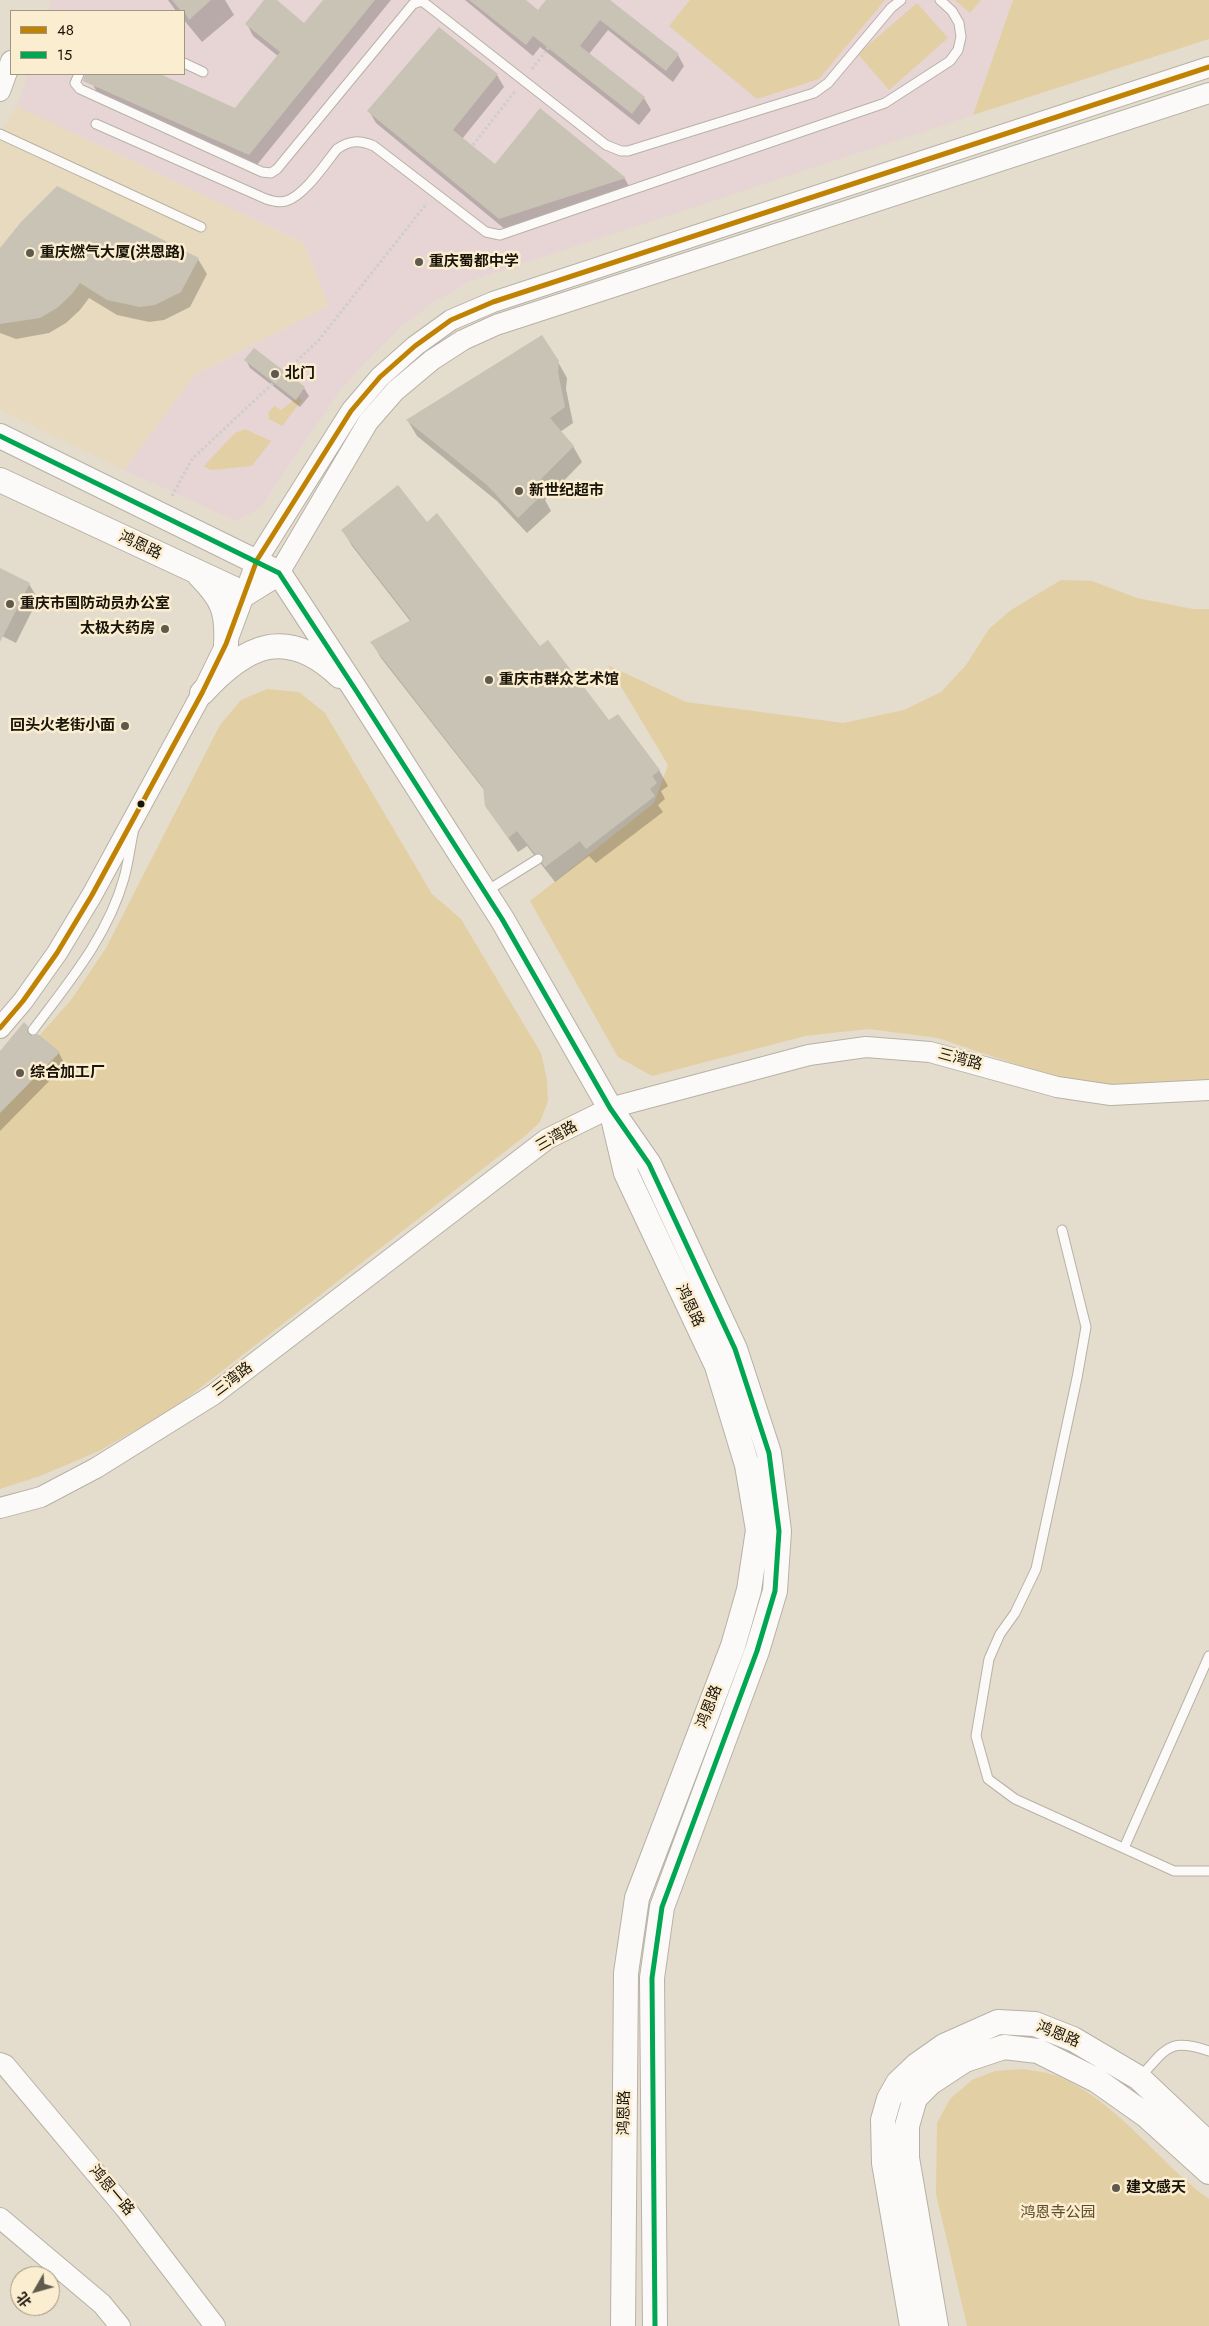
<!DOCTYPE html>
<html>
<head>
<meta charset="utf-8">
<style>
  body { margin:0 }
  #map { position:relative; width:1209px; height:2326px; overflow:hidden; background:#e4dccd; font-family:Jost,"Noto Sans SC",sans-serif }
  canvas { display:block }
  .legend { position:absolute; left:10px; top:10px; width:175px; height:65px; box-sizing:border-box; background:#fbedd0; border:1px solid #a19680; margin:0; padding:6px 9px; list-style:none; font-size:15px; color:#191409 }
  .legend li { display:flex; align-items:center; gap:10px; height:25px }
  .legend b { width:25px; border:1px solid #a19680 }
  .north { position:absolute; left:10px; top:2266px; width:50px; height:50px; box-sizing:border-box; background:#fbedd0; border:1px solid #a19680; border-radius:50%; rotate:232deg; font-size:14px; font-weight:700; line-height:20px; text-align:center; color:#191409 }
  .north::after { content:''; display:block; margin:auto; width:18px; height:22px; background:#605a4e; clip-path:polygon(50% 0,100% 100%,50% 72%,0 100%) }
</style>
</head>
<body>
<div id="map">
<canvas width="1209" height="2326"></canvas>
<ul class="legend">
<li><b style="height:6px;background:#c08202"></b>48</li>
<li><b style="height:6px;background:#00a651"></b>15</li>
</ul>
<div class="north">北</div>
</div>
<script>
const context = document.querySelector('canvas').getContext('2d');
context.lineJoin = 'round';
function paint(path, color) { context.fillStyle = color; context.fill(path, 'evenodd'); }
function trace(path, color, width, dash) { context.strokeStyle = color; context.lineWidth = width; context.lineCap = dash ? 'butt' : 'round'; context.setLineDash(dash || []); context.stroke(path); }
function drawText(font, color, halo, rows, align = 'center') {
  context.font = font + ' Jost,"Noto Sans SC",sans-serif'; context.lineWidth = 5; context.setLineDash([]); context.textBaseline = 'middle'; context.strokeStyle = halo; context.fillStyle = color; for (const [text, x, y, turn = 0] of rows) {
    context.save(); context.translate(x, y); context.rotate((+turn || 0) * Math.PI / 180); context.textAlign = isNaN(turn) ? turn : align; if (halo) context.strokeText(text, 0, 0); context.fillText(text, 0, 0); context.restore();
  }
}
paint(new Path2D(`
  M 17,106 L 303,243 L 329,305 L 195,375 L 124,470 L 0,410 L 0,134 Z`), '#e7dabf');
paint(new Path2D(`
  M 52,0 L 1013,0 L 973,115 L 470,281 L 434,302 L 401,327 L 369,359 L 340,390 L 261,507 L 237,521 L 124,470 L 195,375 L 329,306 L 304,243 L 17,106 L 28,74 L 184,74 L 184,11 L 49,11 Z`), '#e6d5d4');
paint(new Path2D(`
  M 690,0 L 885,0 L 819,79 L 757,99 L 669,26 Z
  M 955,0 L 981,0 L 970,13 Z
  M 1013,0 L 1209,0 L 1209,39 L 973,115 Z
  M 917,3 L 948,38 L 889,90 L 858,54 Z
  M 298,397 L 302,400 L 282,426 L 269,419 L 268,413 L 274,406 L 281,410 Z
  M 245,429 L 271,441 L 252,466 L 211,470 L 204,466 L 235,433 Z
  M 1061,580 L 1092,581 L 1137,598 L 1193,609 L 1209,609 L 1209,1082 L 1113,1088 L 1059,1079 L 938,1038 L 869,1029 L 805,1036 L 652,1076 L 618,1057 L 530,901 L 654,803 L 668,765 L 608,665 L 686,702 L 843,723 L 904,710 L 941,692 L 966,665 L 989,629 L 1011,610 Z
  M 267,689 L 299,692 L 325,713 L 432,894 L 461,919 L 541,1053 L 547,1080 L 548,1101 L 540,1122 L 525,1136 L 173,1409 L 99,1451 L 40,1476 L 0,1489 L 0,1080 L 71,1000 L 106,948 L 220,725 L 241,700 Z
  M 1023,2069 C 1034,2071 1047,2072 1057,2076 C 1119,2102 1156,2161 1209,2199 L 1209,2326 L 967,2326 L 936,2194 L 937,2123 L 950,2099 L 972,2080 L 995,2071 Z`), '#e3cfa4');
paint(new Path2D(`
  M 168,0 L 225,0 L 234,15 L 202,42 L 184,20 L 184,11 L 176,11 Z
  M 265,0 L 275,0 L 304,24 L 325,0 L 391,0 L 256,166 L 100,97 L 93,85 L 98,74 L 157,74 L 236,110 L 278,56 L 253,36 L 247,24 Z
  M 465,0 L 524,0 L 539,11 L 548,0 L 608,0 L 678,55 L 684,66 L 673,82 L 608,30 L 589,54 L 644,98 L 651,110 L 639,125 L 540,47 L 533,56 Z
  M 497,75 L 504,87 L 462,139 L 495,165 L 540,110 L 625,179 L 631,190 L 506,230 L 376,123 L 369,111 Z
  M 0,251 L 198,259 L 207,274 L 190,307 L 164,320 L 149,322 L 117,315 L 89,298 L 80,310 L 66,323 L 49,333 L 16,339 L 0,333 Z
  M 254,349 L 304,388 L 309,396 L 300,407 L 250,368 L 246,360 Z
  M 558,362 L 567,378 L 566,389 L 573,423 L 560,432 L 573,446 L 582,462 L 545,500 L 551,511 L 527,533 L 497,501 L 417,436 L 408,421 Z
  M 427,523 L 609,722 L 659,770 L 668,786 L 661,791 L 665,799 L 658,805 L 663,812 L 596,863 L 589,856 L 555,882 L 527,846 L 518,852 L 486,806 L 485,791 L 381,658 L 372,642 L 411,622 L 352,546 L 343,530 Z
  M 0,569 L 29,584 L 38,599 L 16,643 L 0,635 Z
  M 27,1027 L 33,1037 L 59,1053 L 65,1065 L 0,1131 L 0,1053 Z`), '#0003');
paint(new Path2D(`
  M 172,0 L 211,0 L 189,20 L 184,11 L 181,11 Z
  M 264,0 L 277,0 L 304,23 L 323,0 L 375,0 L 249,155 L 83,81 L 85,74 L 160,74 L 235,108 L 280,52 L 245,24 Z
  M 469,0 L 526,0 L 538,10 L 546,0 L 610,0 L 679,54 L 666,71 L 600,20 L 580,46 L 645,97 L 632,114 L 533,36 L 526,45 Z
  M 439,27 L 498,74 L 453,130 L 495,164 L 540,108 L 626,178 L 499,219 L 367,111 Z
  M 57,186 L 199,258 L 181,292 L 155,305 L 140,307 L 107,300 L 80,283 L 72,294 L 57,308 L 40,318 L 0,324 L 0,248 L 21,222 Z
  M 542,335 L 559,361 L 558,372 L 565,407 L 550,418 L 574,446 L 535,485 L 543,494 L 518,518 L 487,485 L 406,420 Z
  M 254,348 L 305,387 L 296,400 L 244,360 Z
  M 398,485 L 427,522 L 437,513 L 540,646 L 548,640 L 609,720 L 618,714 L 660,770 L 652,776 L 657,783 L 650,789 L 655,796 L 586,849 L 580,841 L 545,867 L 542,863 L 543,855 L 535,854 L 517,831 L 508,838 L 485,806 L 483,787 L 370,642 L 411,620 L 341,530 Z
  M 0,568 L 30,583 L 0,642 Z
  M 24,1022 L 28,1026 L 27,1030 L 29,1035 L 33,1036 L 38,1034 L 60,1052 L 0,1113 L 0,1051 Z`), '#c9c3b6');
const service = new Path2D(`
  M 184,63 L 203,72
  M 79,74 L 75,83 L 80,89 L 262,172 L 271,173 L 277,169 L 413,4 L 422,1 L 606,145 L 621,151 L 628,151 L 814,93 L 828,83 L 891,8 L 901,0
  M 96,124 L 266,199 C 272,201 280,203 286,201 C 304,196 325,164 337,149 C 350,140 360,140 374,146 L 486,232 L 500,235 L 885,103 L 950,61 L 958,50 L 961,37 L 959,23 L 952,11 L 940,0
  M 0,134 L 201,227
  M 485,892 L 538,859
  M 33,1030 C 68,983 108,936 124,878 C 128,864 130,848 133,833
  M 1062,1230 L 1086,1327 L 1077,1378 L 1036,1569 L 1015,1613 L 1000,1634 L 989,1659 L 976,1736 L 988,1779 L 1015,1799 L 1174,1871 L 1209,1871
  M 1124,1848 L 1209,1656
  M 1139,2078 C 1167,2049 1167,2037 1209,2051`);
const tertiary = new Path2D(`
  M 0,91 L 11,61
  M 279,573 L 368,422 L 395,391 L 432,360 L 463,340 L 496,325 L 1209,93
  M 0,1028 L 23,1001 L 57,953 L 92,895 L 202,693 L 226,644 L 257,560 L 351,411 L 380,377 L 415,346 L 451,320 L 493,302 L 1209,67
  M 0,1508 L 41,1497 L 96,1468 L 213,1395 L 547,1139 L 610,1108 L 809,1055 L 866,1047 L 930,1052 L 1057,1087 L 1111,1095 L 1209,1090
  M 0,2063 L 5,2065 L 125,2208 L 215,2326
  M 0,2218 L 102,2304 L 120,2326`);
const secondary = new Path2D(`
  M 0,436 L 279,573 L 357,692 L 502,919 L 610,1108 L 649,1164 L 735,1349 L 769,1453 L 779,1531 L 775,1591 L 757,1651 L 662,1907 L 652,1978 L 655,2326
  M 0,480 L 245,594 L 279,573
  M 200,576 C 222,598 228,611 226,644
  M 202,693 C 246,645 286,625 340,676
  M 614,1122 L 626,1173 L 717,1366 L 747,1465 L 758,1530 L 749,1590 L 733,1646 L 637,1898 L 626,1973 L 623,2326
  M 912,2326 L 884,2163 L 883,2120 L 889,2099 L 898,2083 L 917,2065 L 944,2046 L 998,2022 L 1035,2024 L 1073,2039 L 1139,2078 L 1209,2144
  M 936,2326 L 907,2158 L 907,2126 L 915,2098 L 930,2083 L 965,2060 L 1004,2047 L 1038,2051 L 1096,2080 L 1147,2116 L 1209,2172`);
trace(service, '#b7b2a6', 11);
trace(tertiary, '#b7b2a6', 22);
trace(secondary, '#b7b2a6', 26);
trace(new Path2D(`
  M 532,69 L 548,48
  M 473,145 L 516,90
  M 172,496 L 192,459 L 318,341 L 427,203`), '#d0ceca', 3, [2.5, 2.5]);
trace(service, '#fbfaf8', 9);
trace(tertiary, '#fbfaf8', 20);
trace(secondary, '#fbfaf8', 24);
trace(new Path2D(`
  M 0,1028 L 23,1001 L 57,953 L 92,895 L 202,693 L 226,644 L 257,560 L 351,411 L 380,377 L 415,346 L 451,320 L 493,302 L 1209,67`), '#c08202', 5);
trace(new Path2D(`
  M 0,436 L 279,573 L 357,692 L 502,919 L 610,1108 L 649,1164 L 735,1349 L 769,1453 L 779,1531 L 775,1591 L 757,1651 L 662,1907 L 652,1978 L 655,2326`), '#00a651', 5);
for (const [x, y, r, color] of [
  [30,253,5,"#605a4e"],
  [419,262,5,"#605a4e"],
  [275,374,5,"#605a4e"],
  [519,491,5,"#605a4e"],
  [10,604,5,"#605a4e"],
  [165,629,5,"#605a4e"],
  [489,680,5,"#605a4e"],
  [125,726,5,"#605a4e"],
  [141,804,4.5,"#191409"],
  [20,1073,5,"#605a4e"],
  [1116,2188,5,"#605a4e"]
]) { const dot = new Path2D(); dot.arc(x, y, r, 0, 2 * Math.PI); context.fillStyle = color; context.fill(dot); trace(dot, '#fbedd0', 2); }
drawText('bold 15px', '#191409', '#fbedd0', [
  ["重庆燃气大厦(洪恩路)",40,253],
  ["重庆蜀都中学",429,262],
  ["北门",285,374],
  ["新世纪超市",529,491],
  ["重庆市国防动员办公室",20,604],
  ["太极大药房",155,629,"right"],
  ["重庆市群众艺术馆",499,680],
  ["回头火老街小面",115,726,"right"],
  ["综合加工厂",30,1073],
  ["建文感天",1126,2188]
], 'left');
drawText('15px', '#191409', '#fbedd0', [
  ["鸿恩路",140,546,25],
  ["三湾路",960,1060,15],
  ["三湾路",557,1137,-30],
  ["鸿恩路",689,1306,65],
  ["三湾路",233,1380,-37],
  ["鸿恩路",710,1707,-69],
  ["鸿恩路",1058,2035,22],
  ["鸿恩路",625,2113,-89],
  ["鸿恩一路",111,2191,50]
]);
drawText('15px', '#5d4b24', '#fbedd0', [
  ["鸿恩寺公园",1058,2213]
]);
</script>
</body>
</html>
